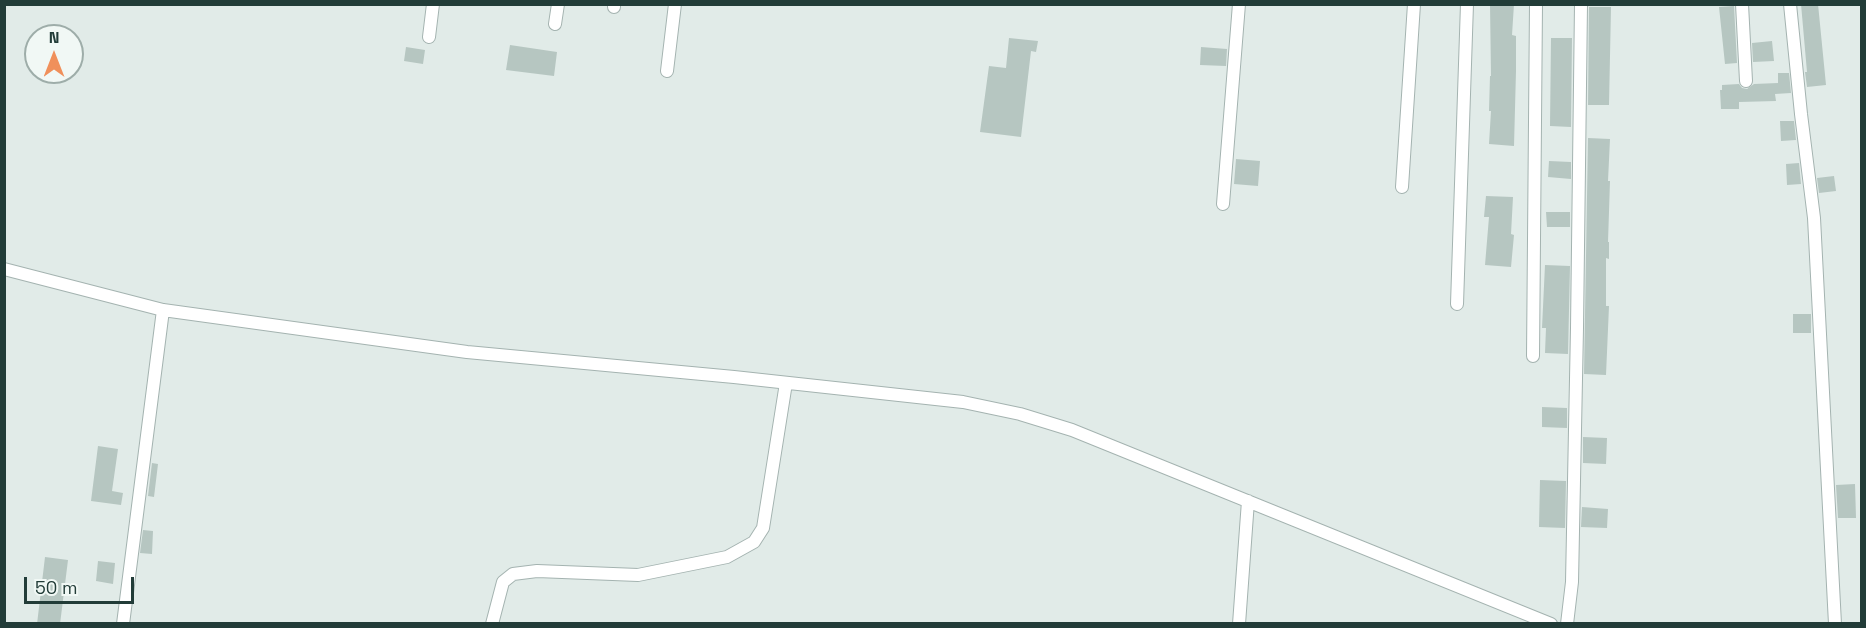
<!DOCTYPE html>
<html>
<head>
<meta charset="utf-8">
<style>
  body { margin:0 }
  #map { position:relative; width:1866px; height:628px; overflow:hidden; background:#e1ebe8; font-family:"Space Grotesk",sans-serif }
  canvas { display:block }
  .frame { position:absolute; inset:0; border:6px solid #223c38; pointer-events:none }
  .north { position:absolute; left:24px; top:24px; width:60px; height:60px; box-sizing:border-box; background:#f1f8f5; border:2px solid #9eada9; border-radius:50%; rotate:0deg; font-size:16px; font-weight:700; line-height:24px; text-align:center; color:#223c38 }
  .north::after { content:''; display:block; margin:auto; width:21px; height:27px; background:#f0905b; clip-path:polygon(50% 0,100% 100%,50% 72%,0 100%) }
  .scale { position:absolute; left:24px; top:577px; width:110px; height:27px; box-sizing:border-box; border:3px solid #223c38; border-top:0; padding-left:8px; font-size:18px; line-height:21px; white-space:nowrap; color:#223c38; -webkit-text-stroke:4px #f1f8f5; paint-order:stroke }
</style>
</head>
<body>
<div id="map">
<canvas width="1866" height="628"></canvas>
<div class="frame"></div>
<div class="north">N</div>
<div class="scale">50 m</div>
</div>
<script>
const context = document.querySelector('canvas').getContext('2d');
context.lineJoin = 'round';
function paint(path, color) { context.fillStyle = color; context.fill(path, 'evenodd'); }
function trace(path, color, width, dash) { context.strokeStyle = color; context.lineWidth = width; context.lineCap = dash ? 'butt' : 'round'; context.setLineDash(dash || []); context.stroke(path); }
paint(new Path2D(`
  M 1490,4 L 1514,4 L 1512,35 L 1516,36 L 1516,71 L 1514,146 L 1489,144 L 1491,111 L 1489,111 L 1490,76 L 1491,76 Z
  M 1801,4 L 1818,4 L 1826,85 L 1807,87 L 1805,72 L 1807,72 Z
  M 1734,6 L 1737,63 L 1725,64 L 1719,7 Z
  M 1589,7 L 1611,7 L 1609,105 L 1588,105 Z
  M 1009,38 L 1038,41 L 1036,52 L 1031,51 L 1021,137 L 980,132 L 989,66 L 1006,68 Z
  M 1551,38 L 1572,38 L 1571,127 L 1550,126 Z
  M 1772,41 L 1774,61 L 1753,62 L 1752,43 Z
  M 510,45 L 557,52 L 554,76 L 506,70 Z
  M 406,47 L 425,50 L 423,64 L 404,61 Z
  M 1201,47 L 1227,49 L 1226,66 L 1200,65 Z
  M 1778,73 L 1789,73 L 1791,93 L 1775,94 L 1776,101 L 1739,102 L 1739,109 L 1721,109 L 1720,90 L 1722,90 L 1722,85 L 1739,84 L 1742,88 L 1747,89 L 1754,84 L 1778,83 Z
  M 1780,121 L 1794,121 L 1796,140 L 1781,141 Z
  M 1588,138 L 1610,139 L 1608,181 L 1610,181 L 1608,242 L 1609,242 L 1609,259 L 1606,258 L 1606,306 L 1609,306 L 1606,375 L 1584,374 Z
  M 1236,159 L 1260,161 L 1258,186 L 1234,184 Z
  M 1549,161 L 1571,162 L 1571,179 L 1548,177 Z
  M 1799,163 L 1801,184 L 1787,185 L 1786,164 Z
  M 1834,176 L 1836,191 L 1819,193 L 1817,178 Z
  M 1486,196 L 1513,197 L 1511,234 L 1514,235 L 1511,267 L 1485,265 L 1489,217 L 1484,217 Z
  M 1546,212 L 1570,212 L 1570,227 L 1547,227 Z
  M 1545,265 L 1570,266 L 1568,354 L 1545,353 L 1546,328 L 1542,328 Z
  M 1793,314 L 1811,314 L 1811,333 L 1793,333 Z
  M 1542,407 L 1567,408 L 1567,428 L 1542,427 Z
  M 1583,437 L 1607,438 L 1606,464 L 1583,463 Z
  M 98,446 L 118,449 L 112,491 L 123,493 L 121,505 L 91,501 Z
  M 152,463 L 158,464 L 154,497 L 148,496 Z
  M 1540,480 L 1566,481 L 1565,528 L 1539,527 Z
  M 1855,484 L 1856,518 L 1838,518 L 1836,485 Z
  M 1582,507 L 1608,509 L 1607,528 L 1581,527 Z
  M 143,530 L 153,531 L 152,554 L 140,553 Z
  M 45,557 L 68,560 L 60,624 L 37,624 Z
  M 98,561 L 115,563 L 113,584 L 96,581 Z`), '#b6c6c1');
const street = new Path2D(`
  M 1742,4 L 1746,81
  M 1790,4 L 1801,114 L 1814,218 L 1835,624
  M 614,7 L 614,4
  M 555,24 L 558,4
  M 429,37 L 433,4
  M 667,71 L 675,4
  M 1402,187 L 1414,4
  M 1223,204 L 1239,4
  M 4,269 L 163,310 L 467,352 L 734,377 L 963,402 L 1020,414 L 1072,430 L 1551,624
  M 1457,304 L 1467,4
  M 1533,356 L 1536,4
  M 123,624 L 163,310
  M 492,624 L 503,582 L 513,574 L 537,571 L 638,575 L 727,557 L 754,542 L 763,528 L 786,383
  M 1239,624 L 1248,501
  M 1567,624 L 1572,582 L 1577,328 L 1581,4`);
trace(street, '#a4b3b0', 14);
trace(street, '#fff', 12);
</script>
</body>
</html>
